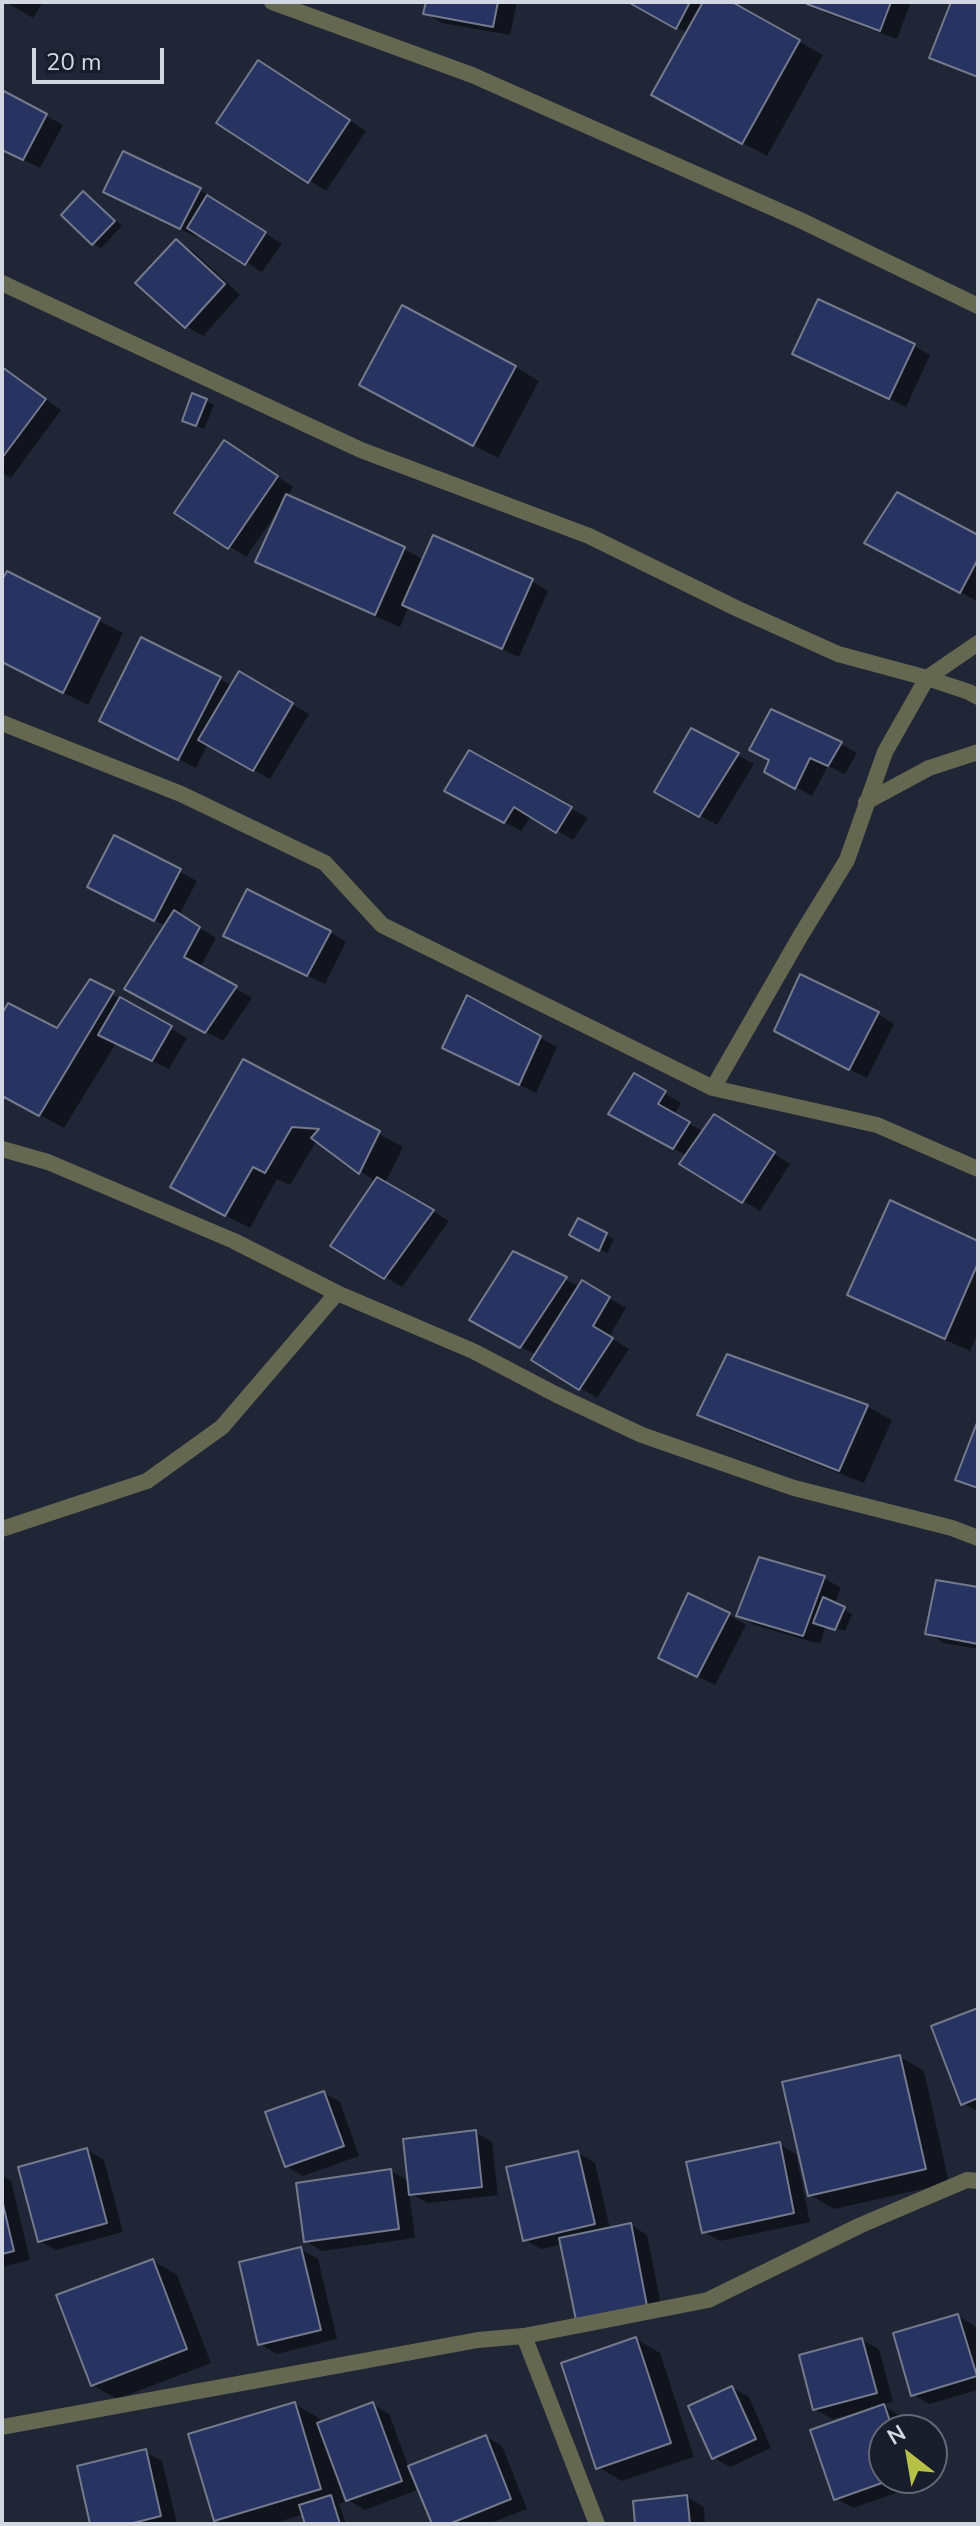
<!DOCTYPE html>
<html>
<head>
<meta charset="utf-8">
<style>
  body { margin:0 }
  #map { position:relative; width:980px; height:2526px; overflow:hidden; background:#212636; font-family:"Nunito Sans",sans-serif }
  canvas { display:block }
  .frame { position:absolute; inset:0; border:4px solid #d3d7e2; pointer-events:none }
  .north { position:absolute; left:868px; top:2414px; width:80px; height:80px; box-sizing:border-box; background:#181d2c; border:2px solid #636775; border-radius:50%; rotate:329deg; font-size:22px; font-weight:700; line-height:32px; text-align:center; color:#d3d7e2 }
  .north::after { content:''; display:block; margin:auto; width:28px; height:36px; background:#b7c148; clip-path:polygon(50% 0,100% 100%,50% 72%,0 100%) }
  .scale { position:absolute; left:32px; top:48px; width:132px; height:36px; box-sizing:border-box; border:4px solid #d3d7e2; border-top:0; padding-left:10px; font-size:24px; line-height:28px; white-space:nowrap; color:#d3d7e2; -webkit-text-stroke:6px #181d2c; paint-order:stroke }
</style>
</head>
<body>
<div id="map">
<canvas width="980" height="2526"></canvas>
<div class="frame"></div>
<div class="north">N</div>
<div class="scale">20 m</div>
</div>
<script>
const context = document.querySelector('canvas').getContext('2d');
context.lineJoin = 'round';
function paint(path, color) { context.fillStyle = color; context.fill(path, 'evenodd'); }
function trace(path, color, width, dash) { context.strokeStyle = color; context.lineWidth = width; context.lineCap = dash ? 'butt' : 'round'; context.setLineDash(dash || []); context.stroke(path); }
paint(new Path2D(`
  M 6,2 L 43,2 L 33,18 Z
  M 428,2 L 517,2 L 510,35 L 442,23 L 426,13 Z
  M 631,2 L 728,2 L 823,55 L 767,156 L 677,108 L 687,33 Z
  M 809,2 L 911,2 L 897,39 L 826,13 Z
  M 953,2 L 978,2 L 978,78 L 948,67 L 931,57 Z
  M 275,72 L 366,131 L 326,191 L 219,122 Z
  M 2,92 L 63,125 L 40,168 L 2,149 Z
  M 200,190 L 282,244 L 262,272 L 199,233 L 197,237 L 122,201 Z
  M 84,193 L 92,198 L 122,226 L 101,248 L 93,243 Z
  M 176,242 L 193,251 L 240,295 L 203,336 L 186,326 Z
  M 914,346 L 930,355 L 906,407 L 795,353 Z
  M 515,367 L 539,381 L 498,458 L 385,399 Z
  M 2,368 L 61,410 L 11,478 L 2,473 Z
  M 206,401 L 214,405 L 204,429 L 192,424 Z
  M 241,452 L 293,487 L 287,497 L 404,549 L 424,560 L 532,581 L 548,591 L 519,657 L 409,606 L 400,627 L 282,575 L 258,561 L 282,509 L 280,508 L 246,557 L 177,512 Z
  M 978,537 L 977,601 L 883,552 Z
  M 8,574 L 123,633 L 88,705 L 2,662 L 2,585 Z
  M 240,674 L 309,714 L 270,779 L 208,743 L 196,768 L 118,729 L 220,679 L 232,686 Z
  M 692,731 L 754,764 L 717,825 L 656,791 Z
  M 841,744 L 857,753 L 845,774 L 828,766 L 812,796 L 767,771 Z
  M 470,752 L 588,818 L 573,840 L 532,815 L 521,831 L 463,800 Z
  M 115,838 L 197,881 L 179,915 L 216,938 L 200,968 L 252,998 L 223,1041 L 127,988 L 166,926 L 106,896 Z
  M 330,932 L 346,942 L 325,984 L 225,936 Z
  M 91,982 L 187,1038 L 169,1069 L 116,1043 L 64,1128 L 2,1094 L 2,1018 L 57,1030 Z
  M 468,998 L 557,1047 L 536,1093 L 462,1057 Z
  M 878,1014 L 894,1024 L 867,1078 L 793,1040 Z
  M 244,1061 L 403,1147 L 385,1183 L 449,1221 L 402,1287 L 332,1245 L 376,1182 L 317,1140 L 290,1185 L 277,1179 L 250,1228 L 196,1200 Z
  M 635,1076 L 681,1103 L 674,1115 L 704,1132 L 732,1127 L 790,1164 L 760,1211 L 682,1163 L 687,1156 L 611,1113 Z
  M 579,1221 L 614,1239 L 607,1253 L 572,1235 Z
  M 978,1243 L 978,1332 L 970,1351 L 873,1308 L 849,1295 Z
  M 514,1253 L 580,1287 L 583,1283 L 626,1308 L 609,1337 L 629,1349 L 597,1398 L 533,1360 L 536,1355 L 488,1329 Z
  M 728,1356 L 868,1407 L 892,1420 L 864,1483 L 724,1428 L 700,1414 Z
  M 824,1578 L 841,1588 L 834,1605 L 852,1614 L 845,1631 L 826,1625 L 820,1644 L 755,1625 L 738,1615 Z
  M 978,1589 L 978,1649 L 944,1643 L 928,1633 Z
  M 729,1615 L 746,1625 L 715,1685 L 660,1658 Z
  M 978,2010 L 978,2112 L 963,2103 Z
  M 900,2057 L 924,2071 L 949,2183 L 834,2209 L 810,2195 Z
  M 324,2093 L 340,2102 L 359,2156 L 303,2176 L 286,2166 Z
  M 475,2132 L 492,2142 L 498,2195 L 428,2203 L 409,2193 L 415,2238 L 322,2251 L 305,2241 L 391,2171 L 410,2182 Z
  M 779,2144 L 796,2154 L 810,2222 L 720,2241 L 704,2232 Z
  M 87,2150 L 104,2160 L 123,2232 L 56,2250 L 40,2241 Z
  M 578,2153 L 595,2163 L 610,2229 L 631,2225 L 647,2235 L 663,2315 L 594,2329 L 562,2244 L 541,2249 L 524,2239 Z
  M 2,2175 L 11,2181 L 30,2260 L 2,2267 Z
  M 301,2249 L 318,2259 L 337,2339 L 277,2354 L 260,2344 Z
  M 153,2261 L 177,2275 L 211,2363 L 117,2399 L 92,2385 Z
  M 958,2316 L 975,2326 L 978,2336 L 978,2390 L 929,2404 L 912,2394 Z
  M 636,2339 L 660,2353 L 694,2457 L 622,2481 L 598,2467 Z
  M 862,2340 L 879,2349 L 893,2402 L 882,2405 L 901,2416 L 906,2430 L 884,2430 L 884,2478 L 923,2478 L 925,2483 L 853,2508 L 836,2498 L 863,2414 L 862,2411 L 832,2419 L 815,2409 Z
  M 732,2388 L 749,2397 L 771,2448 L 730,2467 L 713,2457 Z
  M 295,2404 L 319,2418 L 321,2423 L 372,2404 L 389,2414 L 409,2468 L 486,2437 L 502,2446 L 527,2509 L 488,2524 L 434,2524 L 420,2489 L 365,2510 L 348,2500 L 343,2487 L 340,2488 L 344,2502 L 339,2504 L 346,2524 L 307,2524 L 304,2514 L 272,2524 L 223,2524 L 216,2520 Z
  M 145,2452 L 162,2461 L 177,2524 L 92,2524 Z
  M 687,2497 L 704,2507 L 705,2524 L 637,2524 Z`), '#0007');
const building = new Path2D(`
  M 426,2 L 498,2 L 493,27 L 423,14 Z
  M 628,2 L 690,2 L 676,29 Z
  M 703,2 L 732,2 L 800,40 L 742,144 L 651,95 Z
  M 807,2 L 891,2 L 880,31 L 807,4 Z
  M 951,2 L 978,2 L 978,77 L 929,58 Z
  M 258,60 L 350,120 L 308,183 L 216,123 Z
  M 2,90 L 47,114 L 23,160 L 2,150 Z
  M 123,151 L 201,188 L 180,229 L 103,192 Z
  M 83,191 L 115,221 L 92,245 L 61,215 Z
  M 207,195 L 266,232 L 245,265 L 187,228 Z
  M 176,239 L 225,284 L 185,328 L 135,283 Z
  M 818,299 L 915,344 L 889,399 L 792,354 Z
  M 402,305 L 516,366 L 473,446 L 359,385 Z
  M 2,367 L 46,399 L 2,458 Z
  M 192,393 L 207,399 L 196,426 L 182,421 Z
  M 224,440 L 278,476 L 228,549 L 174,513 Z
  M 897,492 L 978,535 L 978,559 L 960,593 L 864,543 Z
  M 286,494 L 405,547 L 375,615 L 255,562 Z
  M 433,535 L 533,579 L 502,649 L 402,605 Z
  M 7,571 L 100,618 L 63,693 L 2,662 L 2,580 Z
  M 141,637 L 221,677 L 178,760 L 99,721 Z
  M 239,671 L 293,703 L 253,771 L 198,740 Z
  M 771,709 L 842,742 L 828,766 L 810,758 L 795,789 L 764,772 L 769,760 L 749,750 Z
  M 691,728 L 739,753 L 699,817 L 654,792 Z
  M 469,750 L 572,807 L 556,833 L 514,807 L 504,823 L 444,791 Z
  M 114,835 L 181,869 L 154,921 L 87,887 Z
  M 247,889 L 331,931 L 307,976 L 223,936 Z
  M 174,910 L 200,927 L 184,957 L 237,986 L 205,1033 L 124,989 Z
  M 800,974 L 879,1012 L 849,1070 L 774,1031 Z
  M 90,979 L 114,991 L 39,1116 L 2,1096 L 2,1014 L 8,1003 L 57,1028 Z
  M 467,995 L 541,1036 L 519,1085 L 442,1048 Z
  M 120,997 L 172,1026 L 152,1061 L 98,1035 Z
  M 243,1059 L 380,1131 L 359,1174 L 311,1138 L 319,1129 L 292,1127 L 265,1173 L 253,1167 L 225,1216 L 170,1187 Z
  M 634,1073 L 666,1091 L 658,1104 L 690,1122 L 673,1149 L 608,1114 Z
  M 714,1114 L 775,1152 L 742,1203 L 679,1164 Z
  M 377,1177 L 434,1210 L 384,1279 L 330,1246 Z
  M 890,1200 L 978,1241 L 978,1263 L 945,1339 L 847,1295 Z
  M 578,1218 L 607,1233 L 599,1251 L 569,1235 Z
  M 513,1251 L 567,1277 L 520,1348 L 469,1320 Z
  M 582,1280 L 610,1297 L 593,1326 L 613,1338 L 579,1390 L 531,1360 Z
  M 727,1354 L 868,1405 L 839,1471 L 697,1415 Z
  M 978,1420 L 978,1488 L 955,1480 Z
  M 759,1557 L 825,1576 L 803,1636 L 736,1616 Z
  M 936,1580 L 978,1587 L 978,1644 L 925,1634 Z
  M 688,1593 L 730,1613 L 697,1677 L 658,1658 Z
  M 823,1597 L 845,1607 L 835,1630 L 813,1623 Z
  M 978,2008 L 978,2098 L 961,2105 L 931,2026 Z
  M 900,2055 L 926,2169 L 808,2196 L 782,2082 Z
  M 324,2091 L 344,2146 L 285,2167 L 265,2112 Z
  M 476,2130 L 482,2187 L 409,2195 L 403,2139 Z
  M 780,2142 L 794,2213 L 702,2233 L 686,2162 Z
  M 87,2148 L 107,2223 L 38,2242 L 18,2167 Z
  M 578,2151 L 595,2224 L 523,2241 L 506,2167 Z
  M 391,2169 L 399,2229 L 304,2242 L 296,2183 Z
  M 2,2200 L 14,2251 L 2,2254 Z
  M 631,2223 L 647,2306 L 576,2320 L 559,2238 Z
  M 301,2247 L 321,2330 L 258,2345 L 239,2262 Z
  M 153,2259 L 187,2349 L 91,2386 L 56,2295 Z
  M 958,2314 L 977,2376 L 911,2396 L 893,2333 Z
  M 636,2337 L 671,2443 L 596,2469 L 561,2363 Z
  M 862,2338 L 877,2393 L 813,2410 L 799,2355 Z
  M 732,2386 L 756,2439 L 712,2459 L 688,2406 Z
  M 295,2402 L 321,2489 L 214,2521 L 188,2434 Z
  M 373,2402 L 402,2481 L 346,2501 L 317,2423 Z
  M 884,2404 L 893,2430 L 884,2430 L 884,2478 L 896,2478 L 834,2500 L 810,2430 Z
  M 486,2435 L 511,2499 L 449,2524 L 432,2524 L 408,2466 Z
  M 146,2449 L 161,2516 L 129,2524 L 90,2524 L 77,2466 Z
  M 331,2495 L 340,2524 L 305,2524 L 299,2505 Z
  M 687,2495 L 690,2524 L 635,2524 L 633,2501 Z`);
paint(building, '#273360');
trace(building, '#737a8e', 2);
trace(new Path2D(`
  M 272,2 L 472,75 L 800,220 L 978,306
  M 2,283 L 361,450 L 589,536 L 738,609 L 838,654 L 927,678 L 969,692 L 978,697
  M 2,723 L 181,794 L 325,863 L 382,925 L 713,1088 L 877,1125 L 978,1169
  M 866,802 L 929,768 L 978,752
  M 713,1088 L 801,935 L 847,860 L 885,752 L 927,678 L 978,643
  M 2,1149 L 48,1162 L 234,1241 L 337,1293 L 473,1351 L 557,1395 L 642,1435 L 794,1488 L 952,1528 L 978,1538
  M 2,1529 L 147,1481 L 222,1427 L 337,1293
  M 524,2336 L 708,2300 L 861,2225 L 967,2180 L 978,2181
  M 2,2427 L 478,2340 L 524,2336 L 597,2524`), '#656850', 16);
</script>
</body>
</html>
